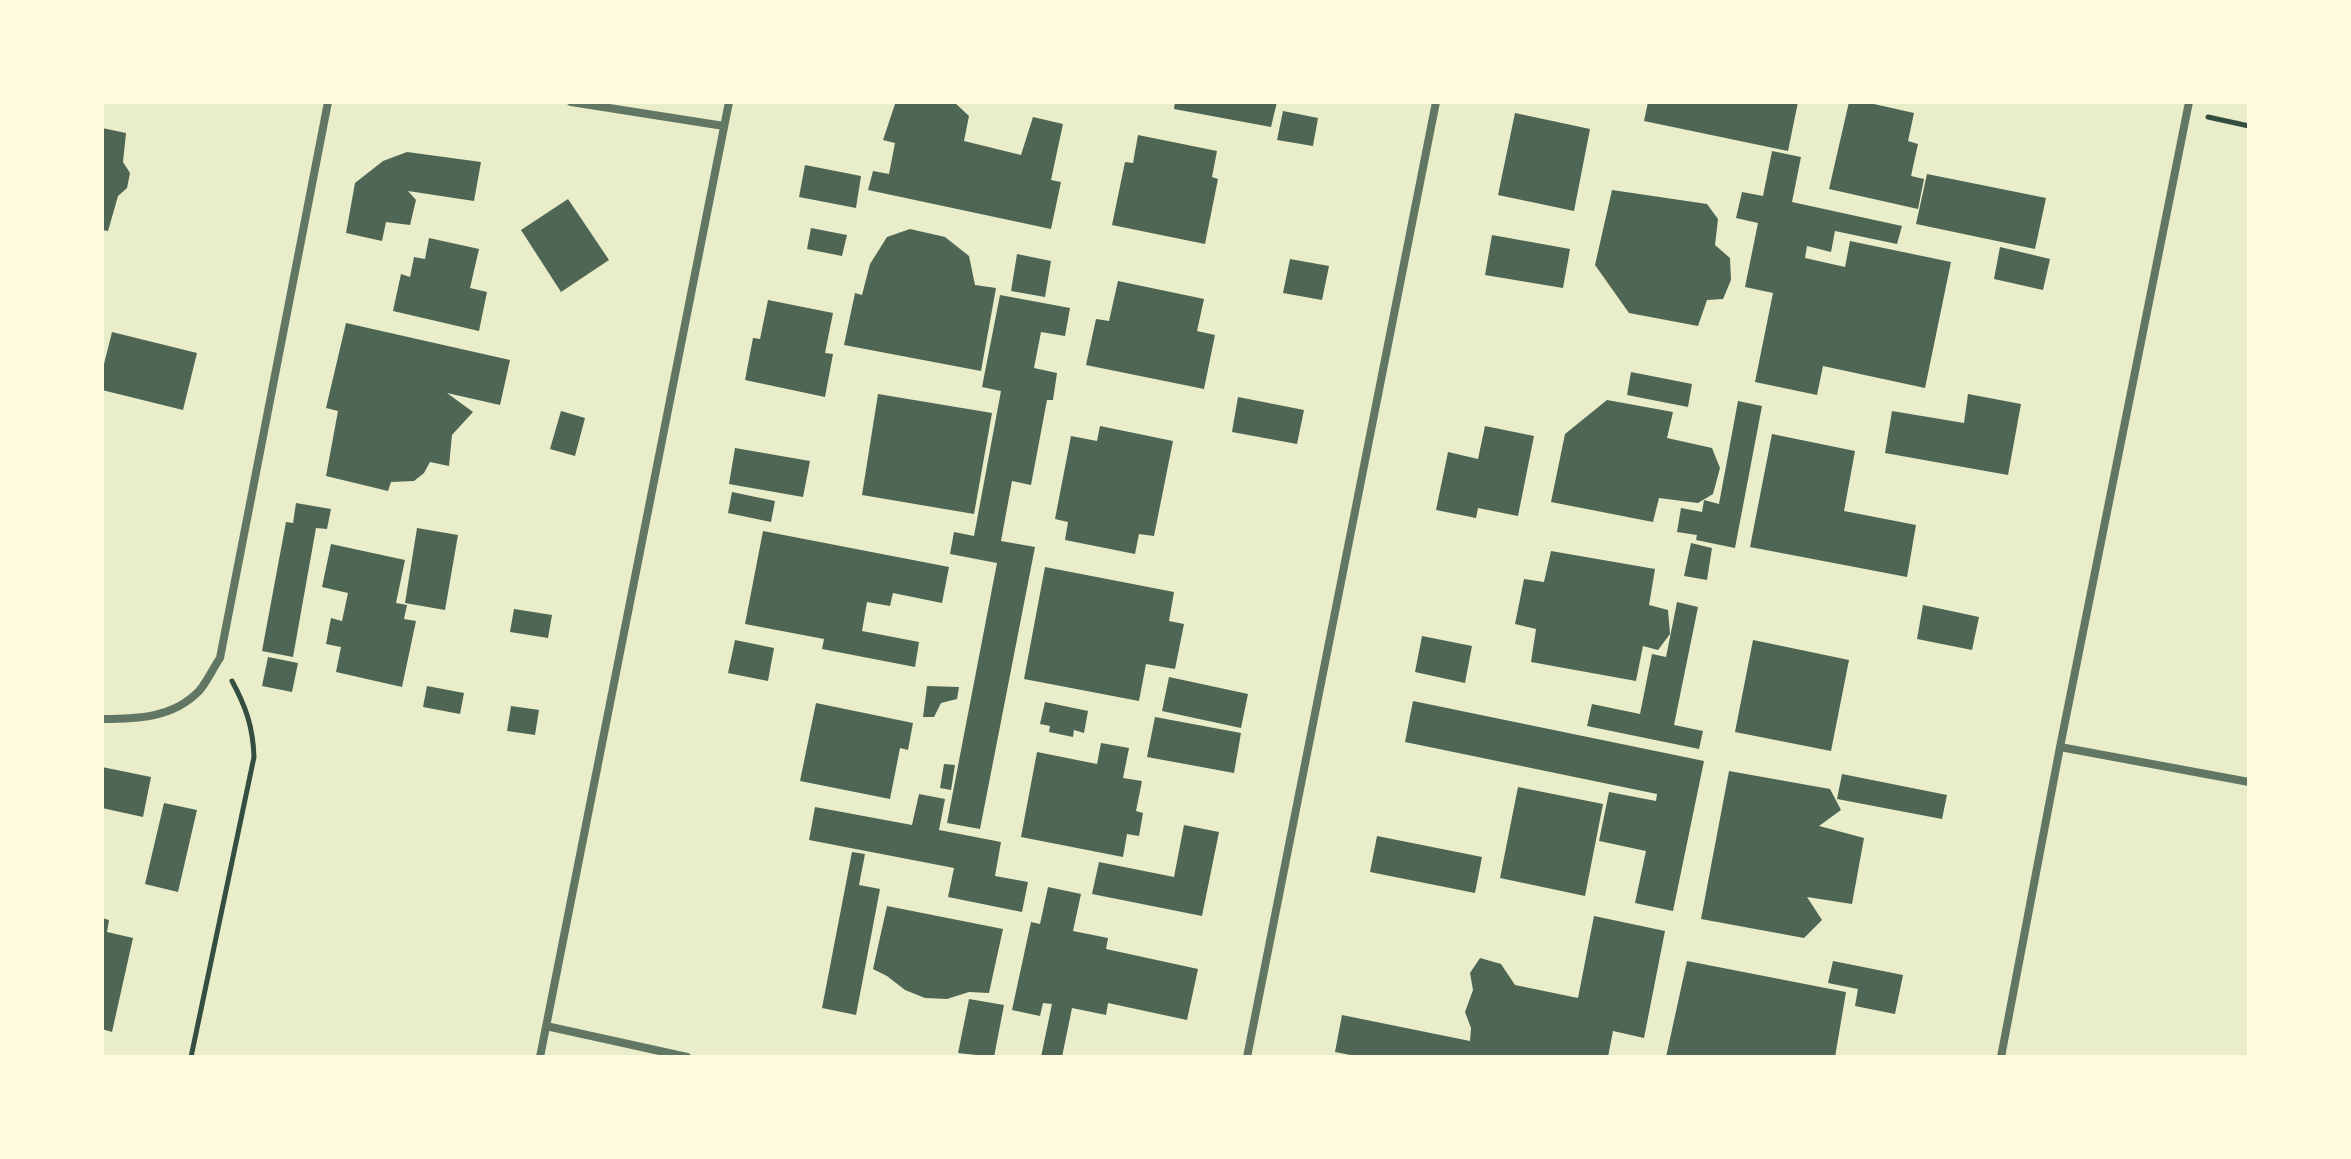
<!DOCTYPE html>
<html>
<head>
<meta charset="utf-8">
<style>
  body { margin:0 }
  #map { position:relative; width:2351px; height:1159px; overflow:hidden; background:#e9edc9; font-family:"Public Sans",sans-serif }
  canvas { display:block }
  .frame { position:absolute; inset:0; border:104px solid #fefae0; pointer-events:none }
</style>
</head>
<body>
<div id="map">
<canvas width="2351" height="1159"></canvas>
<div class="frame"></div>
</div>
<script>
const context = document.querySelector('canvas').getContext('2d');
context.lineJoin = 'round';
function paint(path, color) { context.fillStyle = color; context.fill(path, 'evenodd'); }
function trace(path, color, width, dash) { context.strokeStyle = color; context.lineWidth = width; context.lineCap = dash ? 'butt' : 'round'; context.setLineDash(dash || []); context.stroke(path); }
paint(new Path2D(`
  M 899,102 L 954,102 L 969,116 L 964,141 L 1021,155 L 1033,117 L 1063,124 L 1051,180 L 1061,182 L 1051,229 L 868,190 L 873,171 L 889,174 L 895,143 L 883,140 L 895,104 Z
  M 1175,102 L 1277,102 L 1271,127 L 1174,109 Z
  M 1648,102 L 1798,102 L 1788,151 L 1644,121 Z
  M 1849,102 L 1865,102 L 1914,113 L 1908,141 L 1918,144 L 1911,176 L 1924,179 L 1918,209 L 1829,189 Z
  M 1283,111 L 1318,118 L 1313,146 L 1277,140 Z
  M 1515,113 L 1590,129 L 1574,211 L 1498,195 Z
  M 102,128 L 126,133 L 123,162 L 130,173 L 127,188 L 118,196 L 108,231 L 102,230 Z
  M 1138,135 L 1217,151 L 1212,177 L 1218,179 L 1205,244 L 1112,225 L 1125,162 L 1133,163 Z
  M 1772,151 L 1801,157 L 1792,202 L 1902,226 L 1897,244 L 1835,231 L 1831,252 L 1807,246 L 1805,258 L 1845,267 L 1850,241 L 1951,262 L 1925,388 L 1823,366 L 1817,395 L 1755,382 L 1773,293 L 1745,287 L 1758,223 L 1736,218 L 1742,192 L 1763,196 Z
  M 407,152 L 481,162 L 474,201 L 408,191 L 416,200 L 410,225 L 386,222 L 382,241 L 346,233 L 355,183 L 383,161 Z
  M 805,165 L 861,176 L 856,208 L 799,197 Z
  M 1927,174 L 2046,198 L 2035,249 L 1916,224 Z
  M 1612,190 L 1707,204 L 1718,219 L 1715,245 L 1730,258 L 1731,280 L 1723,299 L 1707,300 L 1698,326 L 1629,313 L 1595,265 Z
  M 568,199 L 609,260 L 561,292 L 521,230 Z
  M 811,228 L 847,235 L 842,256 L 807,249 Z
  M 910,229 L 945,237 L 969,256 L 975,285 L 996,288 L 981,371 L 844,345 L 855,293 L 862,295 L 870,264 L 887,237 Z
  M 1492,235 L 1570,249 L 1563,288 L 1485,275 Z
  M 429,238 L 479,249 L 470,288 L 487,292 L 479,331 L 393,311 L 401,274 L 410,277 L 414,257 L 425,259 Z
  M 2000,247 L 2050,259 L 2043,290 L 1994,279 Z
  M 1017,254 L 1051,261 L 1045,297 L 1011,291 Z
  M 1290,259 L 1329,266 L 1322,300 L 1283,293 Z
  M 1118,281 L 1204,299 L 1197,331 L 1215,335 L 1204,389 L 1086,365 L 1096,319 L 1109,321 Z
  M 1000,295 L 1070,308 L 1065,336 L 1041,332 L 1034,368 L 1057,373 L 1053,400 L 1047,400 L 1031,485 L 1012,481 L 1001,541 L 1035,547 L 980,829 L 947,823 L 997,563 L 950,554 L 954,532 L 974,536 L 1001,391 L 982,387 Z
  M 768,300 L 833,313 L 825,353 L 833,354 L 825,397 L 745,380 L 753,338 L 760,339 Z
  M 346,323 L 510,360 L 500,405 L 447,393 L 473,412 L 452,435 L 449,466 L 430,462 L 424,473 L 414,481 L 391,482 L 388,491 L 326,476 L 338,411 L 326,408 Z
  M 112,332 L 197,353 L 183,410 L 102,390 L 102,372 Z
  M 1631,372 L 1692,384 L 1688,407 L 1627,395 Z
  M 878,394 L 992,413 L 974,514 L 862,495 Z
  M 1968,394 L 2021,404 L 2008,475 L 1885,453 L 1892,411 L 1964,423 Z
  M 1238,397 L 1304,410 L 1297,444 L 1232,432 Z
  M 1607,400 L 1673,412 L 1667,438 L 1712,448 L 1720,468 L 1713,494 L 1698,503 L 1659,498 L 1653,522 L 1551,502 L 1565,434 Z
  M 1738,401 L 1762,406 L 1735,548 L 1696,540 L 1697,535 L 1677,532 L 1681,508 L 1702,512 L 1704,500 L 1719,504 Z
  M 561,411 L 585,418 L 575,456 L 550,449 Z
  M 1100,426 L 1173,441 L 1154,536 L 1139,534 L 1135,554 L 1065,540 L 1068,522 L 1055,519 L 1071,436 L 1097,441 Z
  M 1485,426 L 1534,436 L 1518,516 L 1478,508 L 1476,518 L 1436,510 L 1448,452 L 1478,459 Z
  M 1772,434 L 1855,451 L 1844,511 L 1916,525 L 1907,577 L 1750,547 Z
  M 735,448 L 810,461 L 803,497 L 729,484 Z
  M 732,492 L 775,501 L 771,522 L 728,513 Z
  M 296,503 L 331,509 L 327,529 L 316,528 L 293,657 L 262,651 L 286,522 L 293,523 Z
  M 417,528 L 458,535 L 445,610 L 405,603 Z
  M 763,531 L 949,567 L 942,603 L 893,593 L 890,606 L 867,602 L 862,631 L 919,642 L 915,667 L 822,649 L 824,639 L 745,624 Z
  M 1691,543 L 1712,548 L 1707,580 L 1684,576 Z
  M 331,544 L 405,560 L 396,603 L 407,605 L 404,619 L 416,621 L 402,687 L 336,672 L 341,647 L 326,644 L 331,618 L 342,621 L 348,593 L 322,587 Z
  M 1551,551 L 1655,569 L 1649,605 L 1668,610 L 1670,634 L 1658,650 L 1643,646 L 1636,681 L 1531,662 L 1536,629 L 1515,624 L 1524,579 L 1544,582 Z
  M 1045,567 L 1174,592 L 1169,621 L 1184,624 L 1175,669 L 1146,664 L 1139,701 L 1024,679 Z
  M 1677,602 L 1698,607 L 1674,725 L 1703,731 L 1699,749 L 1587,726 L 1592,704 L 1640,714 L 1652,654 L 1666,657 Z
  M 1923,605 L 1979,617 L 1972,650 L 1917,639 Z
  M 514,609 L 552,615 L 548,638 L 510,632 Z
  M 1422,636 L 1472,646 L 1465,683 L 1415,672 Z
  M 735,640 L 774,648 L 768,681 L 728,673 Z
  M 1753,640 L 1849,660 L 1831,751 L 1735,732 Z
  M 268,657 L 298,663 L 292,692 L 262,686 Z
  M 1169,677 L 1248,694 L 1241,728 L 1162,711 Z
  M 427,686 L 464,693 L 460,714 L 423,707 Z
  M 927,686 L 959,687 L 957,699 L 941,703 L 934,717 L 923,717 Z
  M 1413,701 L 1704,761 L 1673,911 L 1635,903 L 1646,851 L 1599,841 L 1609,792 L 1656,801 L 1657,794 L 1405,742 Z
  M 1045,702 L 1088,711 L 1084,733 L 1074,730 L 1073,737 L 1049,732 L 1050,726 L 1040,724 Z
  M 816,703 L 913,723 L 908,750 L 900,748 L 890,799 L 800,781 Z
  M 511,706 L 539,710 L 535,735 L 507,731 Z
  M 1155,717 L 1241,733 L 1234,773 L 1147,757 Z
  M 1101,743 L 1129,748 L 1123,778 L 1142,781 L 1136,811 L 1143,813 L 1139,836 L 1127,834 L 1123,857 L 1021,837 L 1037,752 L 1097,764 Z
  M 944,764 L 955,765 L 951,790 L 940,788 Z
  M 102,767 L 151,777 L 143,817 L 102,808 Z
  M 1729,771 L 1830,789 L 1841,810 L 1819,826 L 1864,838 L 1852,904 L 1807,897 L 1822,920 L 1804,938 L 1701,919 Z
  M 1842,774 L 1947,795 L 1942,819 L 1837,799 Z
  M 1518,787 L 1603,804 L 1585,896 L 1500,878 Z
  M 919,794 L 945,799 L 939,830 L 1001,842 L 995,876 L 1028,882 L 1022,912 L 948,897 L 954,868 L 809,840 L 815,807 L 912,825 Z
  M 164,803 L 197,810 L 178,892 L 145,884 Z
  M 1184,825 L 1219,832 L 1202,916 L 1092,894 L 1099,862 L 1174,877 Z
  M 1377,836 L 1482,857 L 1475,893 L 1370,872 Z
  M 852,852 L 865,854 L 859,885 L 880,889 L 856,1015 L 822,1008 Z
  M 1048,887 L 1081,894 L 1073,931 L 1108,938 L 1106,949 L 1198,969 L 1187,1020 L 1108,1003 L 1106,1015 L 1072,1008 L 1062,1057 L 1041,1057 L 1052,1004 L 1043,1003 L 1040,1016 L 1012,1010 L 1031,922 L 1040,924 Z
  M 887,906 L 1003,929 L 989,993 L 969,992 L 947,999 L 925,998 L 905,990 L 887,976 L 873,969 Z
  M 1594,916 L 1665,931 L 1644,1038 L 1613,1031 L 1608,1057 L 1360,1057 L 1335,1052 L 1342,1015 L 1470,1041 L 1471,1028 L 1465,1012 L 1473,990 L 1470,973 L 1480,958 L 1501,964 L 1515,985 L 1578,998 Z
  M 102,918 L 109,920 L 107,932 L 133,938 L 112,1032 L 102,1029 Z
  M 1687,961 L 1846,992 L 1835,1057 L 1666,1057 Z
  M 1833,961 L 1903,975 L 1895,1014 L 1855,1006 L 1858,989 L 1828,983 Z
  M 969,999 L 1004,1005 L 994,1057 L 958,1053 Z`), '#4f6655');
trace(new Path2D(`
  M 2208,117 L 2249,126
  M 191,1057 L 254,757 C 253,727 246,707 232,681`), '#344e41', 5);
trace(new Path2D(`
  M 571,102 L 724,126
  M 102,719 C 137,719 173,718 199,691 C 207,682 213,668 220,658 L 328,102
  M 2060,747 L 2249,782
  M 546,1026 L 687,1057
  M 540,1057 L 729,102
  M 1247,1057 L 1436,102
  M 2001,1057 L 2060,747 L 2189,102`), '#617663', 8);
</script>
</body>
</html>
